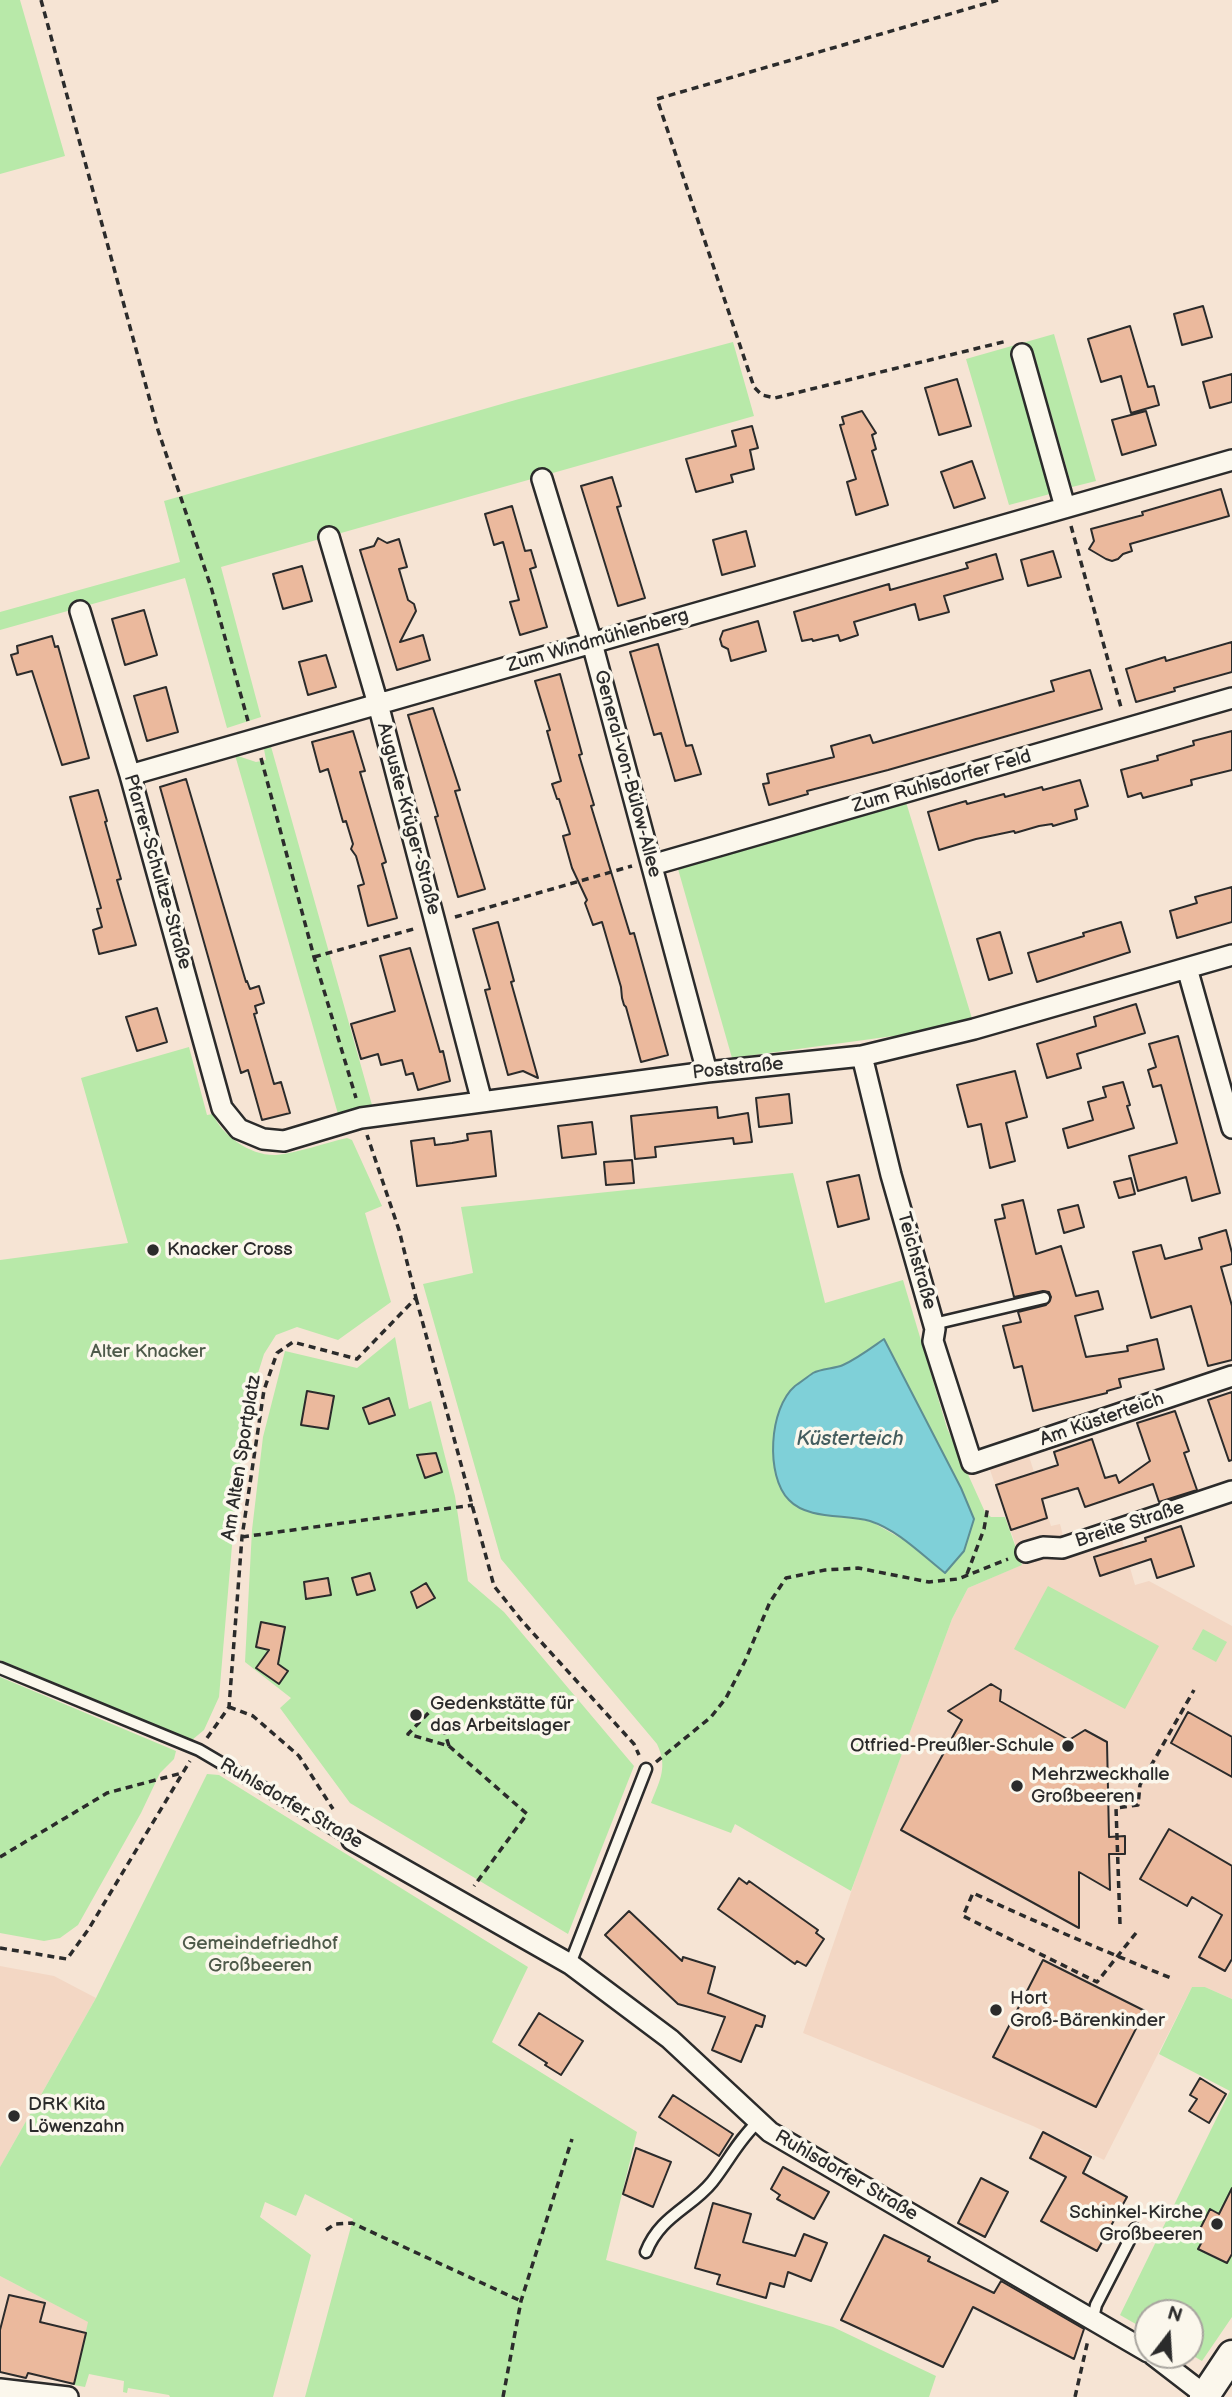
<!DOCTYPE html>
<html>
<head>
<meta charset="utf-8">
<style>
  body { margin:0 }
  #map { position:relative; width:1232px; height:2397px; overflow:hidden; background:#f6e4d4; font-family:"Balsamiq Sans",sans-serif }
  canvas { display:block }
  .north { position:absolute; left:1134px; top:2299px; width:70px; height:70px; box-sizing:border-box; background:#fbf7ec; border:2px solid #a8a59f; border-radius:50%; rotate:17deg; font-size:19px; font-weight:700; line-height:28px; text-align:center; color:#2b2b2b }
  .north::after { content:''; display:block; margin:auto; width:24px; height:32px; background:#2b2b2b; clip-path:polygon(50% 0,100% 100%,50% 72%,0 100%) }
</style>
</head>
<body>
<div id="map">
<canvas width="1232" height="2397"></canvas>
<div class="north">N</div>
</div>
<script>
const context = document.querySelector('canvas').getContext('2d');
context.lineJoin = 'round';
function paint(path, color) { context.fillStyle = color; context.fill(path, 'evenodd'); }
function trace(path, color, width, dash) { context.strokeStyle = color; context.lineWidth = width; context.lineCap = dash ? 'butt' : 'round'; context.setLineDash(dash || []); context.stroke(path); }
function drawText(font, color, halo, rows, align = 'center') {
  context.font = font + ' "Balsamiq Sans",sans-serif'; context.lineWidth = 7; context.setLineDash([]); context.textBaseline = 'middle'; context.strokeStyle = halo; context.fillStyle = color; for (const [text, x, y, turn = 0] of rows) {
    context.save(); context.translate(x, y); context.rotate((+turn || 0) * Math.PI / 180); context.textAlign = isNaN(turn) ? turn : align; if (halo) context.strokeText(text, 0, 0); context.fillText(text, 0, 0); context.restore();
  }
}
paint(new Path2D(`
  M 1028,1453 L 1051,1526 L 1060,1524 L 1065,1543 L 1035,1543 L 1017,1549 L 989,1467 Z
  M 1122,1540 L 1135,1585 L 1149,1581 L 1232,1626 L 1232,1999 L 1205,1987 L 1192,1987 L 1104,2160 L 1033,2126 L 803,2033 L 860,1866 L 952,1619 L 968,1588 L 1035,1559 L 1050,1557 L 1065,1559 Z
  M 0,1966 L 54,1976 L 96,1998 L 0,2167 Z
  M 0,2276 L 89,2322 L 74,2385 L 55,2380 L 28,2380 L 0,2373 Z`), '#f3d7c4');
paint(new Path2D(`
  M 0,0 L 20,0 L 65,156 L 0,174 Z
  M 1054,334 L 1096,481 L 1072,487 L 1033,350 L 1012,355 L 1050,494 L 1009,505 L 966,359 Z
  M 733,342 L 754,416 L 221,567 L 261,717 L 227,728 L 185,578 L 0,630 L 0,612 L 180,562 L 164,501 L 519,399 Z
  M 270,743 L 372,1105 L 338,1114 L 235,755 L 256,762 L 266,760 L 264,749 Z
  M 906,802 L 974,1025 L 732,1058 L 678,869 Z
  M 189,1047 L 207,1115 L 213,1114 C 222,1136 251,1156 276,1155 C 297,1153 325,1143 347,1138 L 352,1140 L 382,1206 L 365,1213 L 391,1302 L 338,1340 L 297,1327 L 276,1335 L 264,1354 L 253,1389 L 237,1487 L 219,1697 L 204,1730 L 192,1740 L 0,1660 L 0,1260 L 128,1243 L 81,1078 Z
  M 793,1173 L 825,1303 L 903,1280 L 947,1428 L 985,1512 L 991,1517 L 1005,1517 L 1022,1565 L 968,1588 L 952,1619 L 851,1891 L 735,1824 L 731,1833 L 651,1803 C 660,1780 668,1767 657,1744 L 501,1559 L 423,1284 L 473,1273 L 461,1207 ZM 885,1340 L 961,1488 L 974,1520 L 902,1539 L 872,1522 L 843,1516 L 779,1413 L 792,1389 L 814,1373 L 842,1366 Z
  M 395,1337 L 409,1409 L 431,1401 L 455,1496 L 468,1581 L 504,1612 L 634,1766 L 568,1934 L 350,1803 L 280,1708 L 291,1698 L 245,1662 L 252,1530 L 263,1437 L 285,1351 L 357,1368 Z
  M 1048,1586 L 1159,1646 L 1125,1709 L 1014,1649 Z
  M 1203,1629 L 1227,1642 L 1216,1662 L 1192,1649 Z
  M 0,1677 L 176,1751 L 174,1759 L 160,1773 L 141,1813 L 78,1925 L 60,1938 L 44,1941 L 0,1933 Z
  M 207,1774 L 219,1775 L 528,1967 L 492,2042 L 637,2132 L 606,2260 L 833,2327 L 936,2376 L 929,2397 L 305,2397 L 353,2219 L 305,2194 L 296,2216 L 265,2202 L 260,2217 L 311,2255 L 273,2397 L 170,2397 L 169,2395 L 128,2388 L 127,2393 L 123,2392 L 124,2381 L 89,2374 L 85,2387 L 74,2385 L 88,2322 L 0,2276 L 0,2167 L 96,1998 Z
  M 1192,1987 L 1205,1987 L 1232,1999 L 1232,2317 L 1202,2361 L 1190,2354 L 1190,2313 L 1148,2313 L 1148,2331 L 1120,2315 L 1230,2091 L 1159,2054 Z`), '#b8e9a9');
const water = new Path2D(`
  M 884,1339 L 961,1488 L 974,1519 L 964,1551 L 945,1573 C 922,1555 898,1530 870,1521 C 845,1514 808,1520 789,1500 C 765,1476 769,1408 795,1386 C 801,1382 807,1377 813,1373 C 822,1368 834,1369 843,1365 C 858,1358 871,1348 884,1339 Z`);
paint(water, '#7fd0d8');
trace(water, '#5d8e93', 2);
const building = new Path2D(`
  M 1203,306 L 1212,337 L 1182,345 L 1174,314 Z
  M 1130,326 L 1148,387 L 1154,386 L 1159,405 L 1131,413 L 1121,376 L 1101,382 L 1088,339 Z
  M 1232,374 L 1232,402 L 1210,408 L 1203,382 Z
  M 957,379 L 971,426 L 939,435 L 925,388 Z
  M 862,411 L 876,433 L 872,435 L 876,449 L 872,451 L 888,505 L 856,515 L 847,482 L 856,479 L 840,425 L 844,424 L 842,417 Z
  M 1146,411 L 1156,445 L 1122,455 L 1112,420 Z
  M 752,426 L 758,448 L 750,450 L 754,469 L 731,475 L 733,482 L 696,492 L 686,459 L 736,446 L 732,431 Z
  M 972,461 L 985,498 L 954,508 L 941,472 Z
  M 612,477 L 621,506 L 617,507 L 645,598 L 618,606 L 581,486 Z
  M 1221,489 L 1229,516 L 1130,544 L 1132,551 L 1123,554 L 1118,559 L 1112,561 L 1106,559 L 1089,549 L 1094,541 L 1091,529 L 1143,515 L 1142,512 Z
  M 512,506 L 525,551 L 531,550 L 536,567 L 530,569 L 547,627 L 520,635 L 510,602 L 519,600 L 503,542 L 494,545 L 485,514 Z
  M 746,531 L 755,566 L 722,575 L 713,540 Z
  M 378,538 L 387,543 L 399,539 L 407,567 L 399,569 L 408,600 L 414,604 L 416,611 L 400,642 L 423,635 L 430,660 L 397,670 L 360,550 L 374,546 Z
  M 1053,551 L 1061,577 L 1028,586 L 1021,560 Z
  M 996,554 L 1003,579 L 944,596 L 949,612 L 919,620 L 915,604 L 854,622 L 858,635 L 840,641 L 838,635 L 813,641 L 812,639 L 802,641 L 794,612 L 889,584 L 890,590 L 968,568 L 966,563 Z
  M 302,566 L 312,601 L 283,609 L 273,574 Z
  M 144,610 L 157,655 L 125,665 L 112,619 Z
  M 758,621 L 766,651 L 731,661 L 728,649 L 722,646 L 720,639 L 723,631 Z
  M 52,636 L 55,647 L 58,646 L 89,758 L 62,765 L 32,671 L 17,675 L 11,655 L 18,653 L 17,646 Z
  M 1232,642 L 1232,672 L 1174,688 L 1175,691 L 1136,702 L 1126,669 L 1165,657 L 1166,661 Z
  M 658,644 L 686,746 L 692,745 L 701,774 L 675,781 L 661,733 L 654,735 L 630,652 Z
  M 326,655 L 336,687 L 308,695 L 299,662 Z
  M 1090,670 L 1102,709 L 888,770 L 807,791 L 808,794 L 769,805 L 763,784 L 769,783 L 767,774 L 834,757 L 831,746 L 870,735 L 873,743 L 1054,691 L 1051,681 Z
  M 560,674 L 582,754 L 579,755 L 594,805 L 591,806 L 630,934 L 634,933 L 668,1055 L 641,1062 L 626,1007 L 624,1005 L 622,998 L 621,987 L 602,922 L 593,925 L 585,903 L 587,900 L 572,868 L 563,836 L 570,834 L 559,799 L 557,799 L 552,784 L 561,781 L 547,731 L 550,730 L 535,681 Z
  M 166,687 L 178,732 L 147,741 L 134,696 Z
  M 433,708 L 460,790 L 455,791 L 485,889 L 458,897 L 435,817 L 438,816 L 408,715 Z
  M 353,731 L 365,771 L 360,772 L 386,862 L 382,864 L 397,918 L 368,926 L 358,886 L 364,884 L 356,856 L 351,849 L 353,844 L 346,821 L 343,822 L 328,769 L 320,772 L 312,742 Z
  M 1232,731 L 1232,770 L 1191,780 L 1192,785 L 1143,798 L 1141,793 L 1128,797 L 1121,770 L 1158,760 L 1157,756 L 1194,745 L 1193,741 Z
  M 186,779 L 246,982 L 247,981 L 250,989 L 259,986 L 264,1003 L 255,1006 L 257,1013 L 254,1014 L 274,1084 L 281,1082 L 290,1113 L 262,1120 L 248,1070 L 241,1073 L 160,787 Z
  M 1080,780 L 1088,806 L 1075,810 L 1077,819 L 1053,826 L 1052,824 L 1039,826 L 1015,833 L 1014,831 L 976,839 L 939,850 L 928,812 L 966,801 L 967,804 L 1004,794 L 1005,797 L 1042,787 L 1043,790 Z
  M 98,790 L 107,821 L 105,822 L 121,879 L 117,880 L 136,945 L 99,954 L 93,930 L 102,927 L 97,909 L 101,908 L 70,797 Z
  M 1232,887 L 1232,922 L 1177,938 L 1170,911 L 1197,903 L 1195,897 Z
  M 498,922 L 514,981 L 511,982 L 538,1078 L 523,1071 L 508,1075 L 485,990 L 490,989 L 473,929 Z
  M 1121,922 L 1130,952 L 1037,982 L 1028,953 L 1084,936 L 1083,933 Z
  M 1000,932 L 1012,973 L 989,980 L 977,939 Z
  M 410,948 L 440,1052 L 443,1051 L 450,1081 L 418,1090 L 413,1073 L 406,1075 L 402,1060 L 381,1065 L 378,1054 L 361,1059 L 351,1024 L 395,1011 L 380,956 Z
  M 1136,1004 L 1145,1033 L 1077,1054 L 1081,1068 L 1047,1078 L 1037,1044 L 1096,1026 L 1094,1017 Z
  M 157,1008 L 167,1042 L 137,1051 L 126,1017 Z
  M 1178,1036 L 1220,1193 L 1192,1201 L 1186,1177 L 1138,1191 L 1129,1156 L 1177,1143 L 1161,1085 L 1153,1087 L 1148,1070 L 1156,1067 L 1149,1044 Z
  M 1015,1071 L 1027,1117 L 1006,1123 L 1015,1161 L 990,1168 L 981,1124 L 968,1127 L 957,1085 Z
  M 1123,1082 L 1130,1105 L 1127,1106 L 1134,1128 L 1068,1148 L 1063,1129 L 1093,1120 L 1088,1102 L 1106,1097 L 1103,1087 Z
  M 789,1094 L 792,1123 L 759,1127 L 756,1098 Z
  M 717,1107 L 718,1118 L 748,1113 L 752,1142 L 734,1144 L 733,1138 L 655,1147 L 656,1157 L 635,1159 L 631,1116 Z
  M 592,1122 L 596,1154 L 562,1158 L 558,1126 Z
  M 491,1131 L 496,1176 L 417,1186 L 411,1141 L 434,1138 L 435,1145 L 452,1143 L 468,1140 L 467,1134 Z
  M 632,1160 L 634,1183 L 606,1185 L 604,1162 Z
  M 859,1175 L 869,1219 L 838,1227 L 827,1182 Z
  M 1131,1178 L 1135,1194 L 1119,1198 L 1114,1182 Z
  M 1023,1200 L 1036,1254 L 1061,1246 L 1076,1296 L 1098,1291 L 1103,1309 L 1075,1316 L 1086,1357 L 1128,1351 L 1127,1346 L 1157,1339 L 1164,1369 L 1119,1379 L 1121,1387 L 1107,1391 L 1107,1393 L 1033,1411 L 1022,1366 L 1014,1368 L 1003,1326 L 1021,1322 L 1018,1312 L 1046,1305 L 1051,1297 L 1049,1292 L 1043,1291 L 1014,1297 L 995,1220 L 1005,1218 L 1002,1205 Z
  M 1078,1205 L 1084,1227 L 1064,1233 L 1058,1210 Z
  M 1226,1230 L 1232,1253 L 1232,1264 L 1221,1267 L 1232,1306 L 1232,1360 L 1208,1366 L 1191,1306 L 1151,1318 L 1133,1252 L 1161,1245 L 1165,1259 L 1202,1249 L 1199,1238 Z
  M 307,1391 L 334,1396 L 328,1429 L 301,1425 Z
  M 1232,1392 L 1232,1460 L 1229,1461 L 1208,1400 Z
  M 389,1398 L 395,1415 L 369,1424 L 363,1408 Z
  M 1175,1411 L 1189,1451 L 1184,1453 L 1197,1490 L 1159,1502 L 1153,1484 L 1085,1507 L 1078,1488 L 1042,1499 L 1047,1518 L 1011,1530 L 996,1485 L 1058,1465 L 1054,1452 L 1092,1439 L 1105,1478 L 1116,1475 L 1119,1483 L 1150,1461 L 1137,1423 Z
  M 436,1453 L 442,1472 L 425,1478 L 417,1455 Z
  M 1181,1526 L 1194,1566 L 1157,1578 L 1151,1559 L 1100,1576 L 1094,1557 L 1146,1541 L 1145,1538 Z
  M 370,1573 L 375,1590 L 357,1595 L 352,1578 Z
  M 328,1578 L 331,1595 L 306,1599 L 304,1582 Z
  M 426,1583 L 435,1598 L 417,1608 L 411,1592 Z
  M 261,1622 L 285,1627 L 278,1664 L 288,1671 L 279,1684 L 256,1668 L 269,1650 L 256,1647 Z
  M 991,1684 L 1001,1690 L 1000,1701 L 1069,1740 L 1085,1730 L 1107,1742 L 1109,1837 L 1125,1836 L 1125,1854 L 1109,1854 L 1110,1890 L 1079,1872 L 1079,1928 L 901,1830 L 962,1720 L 948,1711 Z
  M 1188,1712 L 1232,1737 L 1232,1777 L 1171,1743 Z
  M 1169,1829 L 1232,1866 L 1232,1959 L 1225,1971 L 1199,1957 L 1222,1915 L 1192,1897 L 1187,1906 L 1140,1879 Z
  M 739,1878 L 747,1884 L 749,1881 L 818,1930 L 816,1933 L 824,1939 L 806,1966 L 797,1961 L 795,1964 L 718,1909 Z
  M 629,1911 L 682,1961 L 683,1957 L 715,1967 L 708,1993 L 765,2016 L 762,2027 L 756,2025 L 741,2062 L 712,2050 L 725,2017 L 678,2004 L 605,1935 Z
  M 1043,1960 L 1145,2011 L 1096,2107 L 993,2057 Z
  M 539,2013 L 583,2041 L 561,2075 L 545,2065 L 547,2063 L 519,2045 Z
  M 1200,2078 L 1226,2094 L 1209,2123 L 1189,2111 L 1197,2099 L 1190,2095 Z
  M 673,2095 L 733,2134 L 719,2156 L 659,2117 Z
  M 1043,2132 L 1091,2157 L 1083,2173 L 1127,2197 L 1097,2251 L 1041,2221 L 1066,2177 L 1030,2158 Z
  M 636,2148 L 671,2162 L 653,2207 L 623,2194 Z
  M 783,2167 L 829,2192 L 814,2219 L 777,2199 L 780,2195 L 771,2189 Z
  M 981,2178 L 1008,2192 L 985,2237 L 958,2223 Z
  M 1232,2188 L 1232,2254 L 1227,2263 L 1198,2249 L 1204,2238 L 1197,2235 L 1210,2209 L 1219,2214 Z
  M 713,2203 L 751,2214 L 743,2242 L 795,2256 L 804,2234 L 827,2243 L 811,2281 L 788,2272 L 784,2287 L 770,2283 L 766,2298 L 717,2284 L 720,2275 L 695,2268 Z
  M 884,2235 L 930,2257 L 928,2261 L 994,2293 L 1001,2281 L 1084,2329 L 1074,2359 L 973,2307 L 943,2367 L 841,2320 Z
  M 9,2295 L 45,2303 L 40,2322 L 86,2333 L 74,2384 L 28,2373 L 26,2378 L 0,2372 L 0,2330 Z`);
paint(building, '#ebb99d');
trace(building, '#2b2b2b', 2);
const lane = new Path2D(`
  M 935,1329 L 942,1322 L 1044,1298
  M 0,1668 L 199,1750 L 352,1840
  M 570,1964 L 646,1769
  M 646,2252 C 660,2216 691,2208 712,2182 C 728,2162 739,2139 758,2122
  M 1093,2318 L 1096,2305 L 1135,2229`);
const street = new Path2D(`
  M 1022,354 L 1065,507
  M 542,479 L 592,643 L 707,1072
  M 329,537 L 378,704 L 482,1102
  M 80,611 L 130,775 L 222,1108 L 239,1129 L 263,1139 L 284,1141 L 361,1118 L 707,1072 L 862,1056 L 974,1029 L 1232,955
  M 130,775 L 1232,460
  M 652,865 L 1232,698
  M 1187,968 L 1232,1128
  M 862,1056 L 891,1175 L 935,1329 L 933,1341 L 972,1463 L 1232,1376
  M 1026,1552 L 1043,1547 L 1062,1548 L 1232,1491
  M 352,1840 L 570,1964 L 670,2039 L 770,2132 L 1148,2352
  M 1153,2355 L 1205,2395
  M 0,2389 L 68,2397`);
const secondary = new Path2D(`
  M 1204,2397 L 1232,2355`);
trace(lane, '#2b2b2b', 15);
trace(street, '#2b2b2b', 24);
trace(secondary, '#2b2b2b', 33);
trace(new Path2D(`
  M 41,0 L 158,430 L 211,587 L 248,721
  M 998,0 L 657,99 L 754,387 L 762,395 L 775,398 L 1007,341
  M 1071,526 L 1122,711
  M 261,758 L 314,957 L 356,1098
  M 455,917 L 632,866
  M 314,957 L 417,928
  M 416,1298 L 494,1586 L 522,1621 L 634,1744 L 639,1755
  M 242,1537 L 473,1505
  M 967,1574 L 984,1529 L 988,1506
  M 436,1705 L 449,1746 L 408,1734 Z
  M 229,1707 L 253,1716 L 299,1756 L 333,1809
  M 207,1738 L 229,1707 L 242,1537 L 264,1390 L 277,1353 L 293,1342 L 357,1359 L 416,1298 L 399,1230 L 367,1135
  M 449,1746 L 527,1814 L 474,1886
  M 656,1762 L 711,1717 L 726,1698 L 745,1661 L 770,1602 L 786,1578 L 825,1570 L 858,1568 L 929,1582 L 958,1579 L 1008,1559
  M 0,1857 L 107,1793 L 182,1773
  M 1120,1924 L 1116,1808 L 1138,1805 L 1140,1785 L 1194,1690
  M 1136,1933 C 1123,1949 1110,1966 1097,1982 L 963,1916 L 973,1893 C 1038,1923 1104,1951 1171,1978
  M 0,1948 L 67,1959 L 88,1930 L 190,1761
  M 326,2230 L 335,2224 L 352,2223 L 521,2301
  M 503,2397 L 521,2301 L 572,2139
  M 1075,2397 L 1088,2340`), '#2b2b2b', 3.5, [7, 5]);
trace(lane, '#fbf7ec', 10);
trace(street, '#fbf7ec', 19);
trace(secondary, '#fbf7ec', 28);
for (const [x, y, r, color] of [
  [153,1250,7,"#2b2b2b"],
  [416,1715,7,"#2b2b2b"],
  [1068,1746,7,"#2b2b2b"],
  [1017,1786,7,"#2b2b2b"],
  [996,2010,7,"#2b2b2b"],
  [14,2116,7,"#2b2b2b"],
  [1217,2224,7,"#2b2b2b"]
]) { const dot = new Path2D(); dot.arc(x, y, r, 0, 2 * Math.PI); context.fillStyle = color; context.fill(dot); trace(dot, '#fbf7ec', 2.5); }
drawText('19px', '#2b2b2b', '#fbf7ec', [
  ["Zum Windmühlenberg",598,641,-16],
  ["General-von-Bülow-Allee",627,774,75],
  ["Zum Ruhlsdorfer Feld",942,782,-16],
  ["Auguste-Krüger-Straße",408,819,75],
  ["Pfarrer-Schultze-Straße",157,872,74],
  ["Poststraße",738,1069,-6],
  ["Teichstraße",916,1261,74],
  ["Am Küsterteich",1102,1420,-19],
  ["Am Alten Sportplatz",242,1458,-81],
  ["Breite Straße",1130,1525,-18],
  ["Ruhlsdorfer Straße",291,1804,30],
  ["Ruhlsdorfer Straße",846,2176,30]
]);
drawText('19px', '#2b2b2b', '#fbf7ec', [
  ["Knacker Cross",167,1250],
  ["Gedenkstätte für",430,1704],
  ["das Arbeitslager",430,1726],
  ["Otfried-Preußler-Schule",1054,1746,"right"],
  ["Mehrzweckhalle",1031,1775],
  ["Großbeeren",1031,1797],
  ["Hort",1010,1999],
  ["Groß-Bärenkinder",1010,2021],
  ["DRK Kita",28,2105],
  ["Löwenzahn",28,2127],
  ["Schinkel-Kirche",1203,2213,"right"],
  ["Großbeeren",1203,2235,"right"]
], 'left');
drawText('19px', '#4e5a4a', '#fbf7ec', [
  ["Alter Knacker",148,1352],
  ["Gemeindefriedhof",260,1944],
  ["Großbeeren",260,1966]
]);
drawText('italic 21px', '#445d5f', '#fbf7ec', [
  ["Küsterteich",850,1440]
]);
</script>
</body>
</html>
